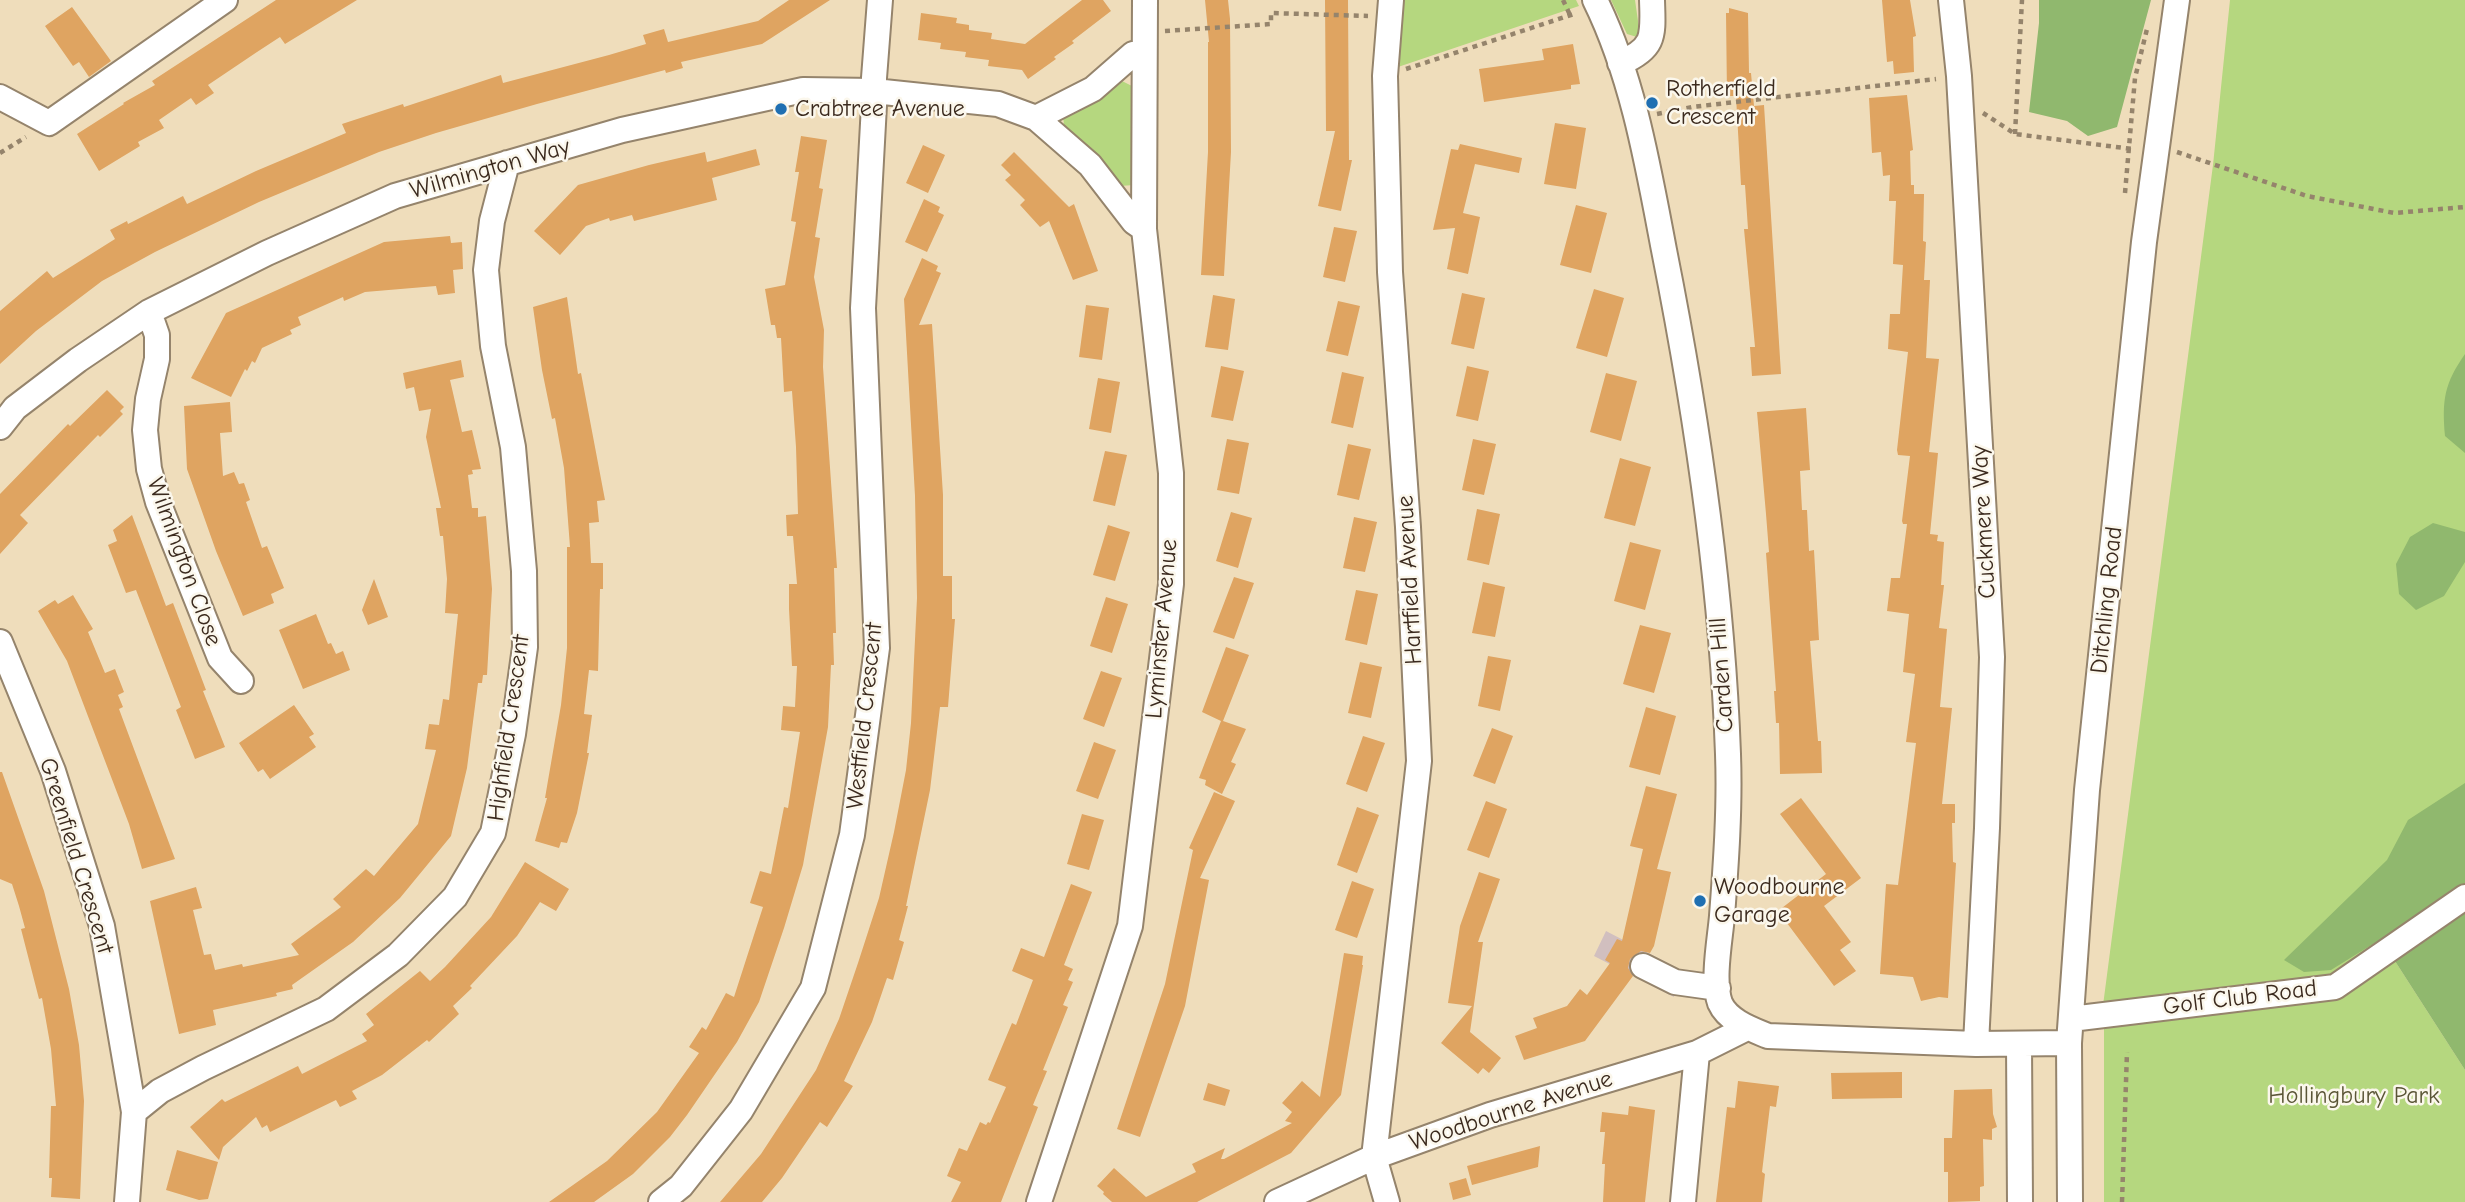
<!DOCTYPE html>
<html>
<head>
<meta charset="utf-8">
<style>
  body { margin:0 }
  canvas { display:block; background:#efddbb }
</style>
</head>
<body>
<canvas width="2465" height="1202"></canvas>
<script>
const context = document.querySelector('canvas').getContext('2d');
context.lineJoin = 'round';
function paint(path, color) { context.fillStyle = color; context.fill(path, 'evenodd'); }
function trace(path, color, width, dash) { context.strokeStyle = color; context.lineWidth = width; context.lineCap = dash ? 'butt' : 'round'; context.setLineDash(dash || []); context.stroke(path); }
function drawText(font, color, halo, rows, align = 'center') {
  context.font = font + ' "Comic Neue",sans-serif'; context.lineWidth = 5; context.setLineDash([]); context.textBaseline = 'middle'; context.strokeStyle = halo; context.fillStyle = color; for (const [text, x, y, turn = 0] of rows) {
    context.save(); context.translate(x, y); context.rotate((+turn || 0) * Math.PI / 180); context.textAlign = isNaN(turn) ? turn : align; if (halo) context.strokeText(text, 0, 0); context.fillText(text, 0, 0); context.restore();
  }
}
paint(new Path2D(`
  M 1606,931 L 1677,968 L 1674,997 L 1594,956 Z`), '#d1bfbf');
paint(new Path2D(`
  M 1401,0 L 1576,0 L 1579,6 L 1398,67 Z
  M 1611,0 L 1635,0 L 1639,28 L 1637,37 L 1627,34 Z
  M 2230,0 L 2465,0 L 2465,895 L 2332,983 L 2102,1013 L 2213,165 Z
  M 1122,81 L 1134,87 L 1134,185 L 1120,186 L 1096,153 L 1064,126 L 1063,115 L 1093,102 Z
  M 2393,958 L 2465,1070 L 2465,1202 L 2104,1202 L 2104,1028 L 2282,1005 Z`), '#b5d77f');
paint(new Path2D(`
  M 2039,0 L 2151,0 L 2117,127 L 2088,136 L 2067,121 L 2029,112 L 2039,23 Z
  M 2465,354 L 2465,453 L 2445,436 C 2442,400 2444,384 2465,354 Z
  M 2433,523 L 2465,532 L 2465,562 L 2444,596 L 2416,610 L 2399,594 L 2396,564 L 2410,537 Z
  M 2465,783 L 2465,887 L 2331,970 L 2304,972 L 2284,960 L 2387,860 L 2408,820 Z
  M 2465,911 L 2465,1070 L 2393,958 Z`), '#90b86e');
paint(new Path2D(`
  M 276,0 L 357,0 L 285,44 L 280,37 L 257,52 L 208,85 L 214,93 L 196,105 L 191,98 L 159,120 L 164,128 L 138,142 L 140,146 L 99,171 L 77,134 L 124,104 L 123,103 L 155,85 L 152,81 Z
  M 789,0 L 830,0 L 762,44 L 681,62 L 683,68 L 666,73 L 665,70 L 537,104 L 436,133 L 379,152 L 259,202 L 155,252 L 102,281 L 36,331 L 0,364 L 0,311 L 47,271 L 53,278 L 115,239 L 110,230 L 127,221 L 128,224 L 183,196 L 187,204 L 256,171 L 346,133 L 342,124 L 403,104 L 404,107 L 501,75 L 503,83 L 609,55 L 646,44 L 643,35 L 664,29 L 668,42 L 758,21 Z
  M 1082,0 L 1103,0 L 1111,11 L 1072,41 L 1074,43 L 1054,57 L 1056,59 L 1028,79 L 1022,70 L 988,66 L 989,60 L 965,57 L 966,52 L 940,49 L 941,43 L 918,40 L 921,13 L 957,18 L 956,23 L 969,25 L 969,30 L 992,33 L 991,39 L 1025,44 Z
  M 1205,0 L 1228,0 L 1230,19 L 1231,152 L 1224,276 L 1201,275 L 1208,152 L 1208,42 L 1209,42 Z
  M 1325,0 L 1348,0 L 1349,160 L 1352,160 L 1341,211 L 1318,206 L 1335,131 L 1326,131 Z
  M 1882,0 L 1910,0 L 1916,36 L 1913,37 L 1914,72 L 1894,74 L 1893,61 L 1887,62 Z
  M 72,7 L 111,61 L 89,77 L 79,62 L 73,66 L 45,26 Z
  M 1729,8 L 1748,13 L 1749,73 L 1751,73 L 1754,106 L 1764,105 L 1781,374 L 1752,376 L 1750,347 L 1755,347 L 1744,229 L 1748,229 L 1745,185 L 1741,185 L 1736,96 L 1727,96 L 1726,13 L 1729,13 Z
  M 1573,44 L 1580,84 L 1571,85 L 1571,89 L 1484,102 L 1479,69 L 1544,60 L 1542,49 Z
  M 1907,95 L 1913,150 L 1910,151 L 1911,185 L 1914,185 L 1914,194 L 1924,194 L 1923,241 L 1926,242 L 1924,280 L 1930,280 L 1926,358 L 1939,359 L 1929,452 L 1938,453 L 1930,534 L 1938,535 L 1937,541 L 1944,542 L 1941,585 L 1944,585 L 1939,628 L 1947,629 L 1940,707 L 1952,708 L 1942,804 L 1955,804 L 1955,823 L 1952,823 L 1953,862 L 1956,863 L 1948,998 L 1939,997 L 1921,1001 L 1913,977 L 1880,974 L 1886,884 L 1898,885 L 1916,743 L 1906,742 L 1915,674 L 1903,672 L 1909,614 L 1887,611 L 1891,578 L 1900,578 L 1907,524 L 1903,524 L 1902,521 L 1910,456 L 1898,455 L 1897,450 L 1908,352 L 1888,349 L 1890,314 L 1900,314 L 1903,265 L 1893,264 L 1896,201 L 1889,201 L 1890,175 L 1883,176 L 1881,152 L 1872,153 L 1869,98 Z
  M 1555,123 L 1586,128 L 1576,189 L 1544,184 Z
  M 801,136 L 827,140 L 819,188 L 823,189 L 815,237 L 820,238 L 814,277 L 824,330 L 823,367 L 837,568 L 834,568 L 836,633 L 833,633 L 834,665 L 831,665 L 828,727 L 803,865 L 784,928 L 759,1002 L 737,1042 L 687,1115 L 670,1137 L 633,1174 L 594,1202 L 549,1202 L 607,1161 L 657,1112 L 699,1053 L 689,1047 L 702,1027 L 706,1030 L 726,993 L 734,997 L 763,907 L 750,903 L 760,871 L 771,874 L 784,807 L 788,808 L 800,732 L 781,730 L 783,706 L 795,707 L 797,666 L 792,666 L 789,609 L 789,584 L 797,584 L 793,536 L 787,536 L 786,515 L 798,514 L 796,447 L 792,391 L 784,392 L 781,338 L 777,338 L 775,325 L 771,325 L 765,289 L 785,285 L 796,222 L 791,221 L 799,172 L 795,172 Z
  M 1460,144 L 1522,158 L 1519,173 L 1475,164 L 1463,213 L 1480,217 L 1468,274 L 1447,269 L 1455,228 L 1433,230 L 1451,149 L 1458,150 Z
  M 923,145 L 945,155 L 928,193 L 906,183 Z
  M 756,149 L 760,165 L 712,178 L 717,200 L 634,221 L 632,215 L 610,221 L 609,218 L 586,226 L 560,255 L 534,231 L 578,185 L 649,165 L 705,152 L 707,162 Z
  M 1014,152 L 1069,207 L 1074,204 L 1098,271 L 1073,280 L 1049,221 L 1040,227 L 1020,205 L 1025,200 L 1005,180 L 1011,175 L 1001,165 Z
  M 924,199 L 940,207 L 938,212 L 944,215 L 927,252 L 905,242 Z
  M 1576,205 L 1607,213 L 1591,273 L 1560,265 Z
  M 1334,227 L 1357,231 L 1345,282 L 1323,277 Z
  M 450,236 L 451,243 L 462,242 L 463,269 L 453,270 L 455,293 L 438,295 L 436,286 L 365,292 L 344,301 L 343,297 L 298,317 L 301,325 L 290,330 L 292,334 L 262,348 L 255,363 L 252,361 L 247,371 L 245,369 L 231,397 L 191,378 L 226,313 L 384,242 Z
  M 922,258 L 938,266 L 936,271 L 941,273 L 919,325 L 932,324 L 943,495 L 943,576 L 952,576 L 952,619 L 955,619 L 948,707 L 940,707 L 930,790 L 906,906 L 908,906 L 899,940 L 904,942 L 893,980 L 887,978 L 872,1022 L 844,1081 L 853,1086 L 827,1127 L 820,1122 L 782,1178 L 762,1202 L 720,1202 L 761,1154 L 816,1070 L 839,1019 L 858,963 L 879,898 L 894,832 L 906,770 L 911,723 L 917,598 L 915,496 L 904,299 Z
  M 1594,289 L 1624,298 L 1607,357 L 1576,348 Z
  M 1462,293 L 1485,298 L 1474,349 L 1451,344 Z
  M 1213,295 L 1235,299 L 1228,350 L 1205,347 Z
  M 567,297 L 578,374 L 581,373 L 605,500 L 597,501 L 599,522 L 589,523 L 591,563 L 603,563 L 603,589 L 600,589 L 598,671 L 589,670 L 584,714 L 592,715 L 587,753 L 589,753 L 577,813 L 567,843 L 561,842 L 559,848 L 535,841 L 547,798 L 545,798 L 561,705 L 567,648 L 567,547 L 570,547 L 564,468 L 555,418 L 552,419 L 542,370 L 533,307 Z
  M 1338,301 L 1360,306 L 1348,356 L 1326,351 Z
  M 1086,305 L 1109,308 L 1102,360 L 1079,357 Z
  M 461,360 L 464,377 L 450,380 L 462,432 L 472,430 L 479,460 L 481,469 L 472,470 L 473,474 L 468,475 L 472,508 L 478,508 L 478,517 L 486,516 L 492,589 L 487,675 L 483,675 L 482,683 L 478,683 L 467,768 L 451,836 L 400,898 L 353,942 L 292,985 L 293,989 L 276,993 L 277,996 L 213,1010 L 216,1025 L 179,1034 L 150,901 L 196,887 L 202,908 L 193,910 L 204,955 L 211,954 L 215,970 L 242,964 L 243,967 L 299,955 L 291,944 L 341,907 L 333,899 L 366,869 L 374,876 L 418,824 L 436,750 L 425,749 L 429,724 L 439,725 L 443,699 L 449,700 L 458,614 L 445,613 L 447,579 L 443,536 L 440,536 L 436,508 L 441,508 L 426,437 L 431,409 L 419,411 L 414,387 L 406,389 L 403,373 Z
  M 1221,366 L 1244,371 L 1233,421 L 1211,417 Z
  M 1467,366 L 1489,371 L 1478,421 L 1456,416 Z
  M 1342,372 L 1364,377 L 1353,428 L 1331,423 Z
  M 1606,373 L 1637,381 L 1621,441 L 1590,432 Z
  M 1098,378 L 1120,382 L 1111,433 L 1089,429 Z
  M 107,390 L 124,407 L 120,411 L 123,414 L 100,437 L 98,435 L 20,515 L 28,523 L 0,554 L 0,494 L 68,424 L 70,426 Z
  M 230,402 L 232,432 L 220,433 L 223,476 L 234,472 L 239,484 L 244,483 L 250,500 L 246,502 L 262,548 L 267,546 L 284,588 L 271,594 L 274,603 L 243,616 L 216,551 L 187,469 L 184,406 Z
  M 1806,408 L 1810,470 L 1800,471 L 1802,510 L 1807,510 L 1809,551 L 1814,550 L 1819,640 L 1810,641 L 1818,741 L 1821,741 L 1822,773 L 1780,774 L 1779,723 L 1776,723 L 1774,691 L 1776,691 L 1766,553 L 1769,552 L 1766,514 L 1757,412 Z
  M 1227,439 L 1249,443 L 1239,494 L 1217,490 Z
  M 1473,439 L 1496,444 L 1484,495 L 1462,490 Z
  M 1348,444 L 1371,449 L 1359,500 L 1337,495 Z
  M 1105,451 L 1127,455 L 1115,506 L 1093,501 Z
  M 1620,458 L 1651,467 L 1635,526 L 1604,518 Z
  M 1477,509 L 1500,514 L 1489,565 L 1467,560 Z
  M 1231,512 L 1252,518 L 1238,568 L 1216,561 Z
  M 132,515 L 166,606 L 173,603 L 206,690 L 203,691 L 225,747 L 195,759 L 176,710 L 181,707 L 136,590 L 126,593 L 108,545 L 117,541 L 113,530 Z
  M 1354,517 L 1377,522 L 1365,572 L 1343,568 Z
  M 1108,525 L 1130,532 L 1115,581 L 1093,575 Z
  M 1630,542 L 1661,550 L 1645,610 L 1614,601 Z
  M 1234,577 L 1254,583 L 1234,639 L 1213,632 Z
  M 374,579 L 388,617 L 368,625 L 362,610 Z
  M 1483,582 L 1505,587 L 1495,637 L 1472,633 Z
  M 1356,590 L 1378,594 L 1367,645 L 1345,640 Z
  M 73,595 L 93,629 L 88,632 L 105,673 L 115,669 L 124,692 L 118,695 L 123,707 L 119,709 L 175,859 L 142,869 L 129,824 L 67,661 L 38,611 L 55,600 L 58,604 Z
  M 1106,597 L 1128,604 L 1112,653 L 1090,646 Z
  M 316,614 L 328,644 L 331,643 L 336,654 L 343,651 L 350,670 L 303,689 L 279,630 Z
  M 1640,625 L 1671,633 L 1654,693 L 1623,684 Z
  M 1226,647 L 1249,655 L 1223,721 L 1246,729 L 1231,762 L 1236,764 L 1222,794 L 1205,785 L 1206,780 L 1199,778 L 1221,721 L 1202,712 Z
  M 1488,656 L 1511,660 L 1500,711 L 1478,706 Z
  M 1360,662 L 1382,667 L 1371,718 L 1348,713 Z
  M 1101,671 L 1122,678 L 1104,727 L 1083,719 Z
  M 294,705 L 314,734 L 309,737 L 316,747 L 270,779 L 263,769 L 258,772 L 239,743 Z
  M 1646,707 L 1676,716 L 1660,775 L 1629,767 Z
  M 1492,728 L 1513,736 L 1495,784 L 1473,776 Z
  M 1363,736 L 1385,743 L 1367,792 L 1346,784 Z
  M 1094,742 L 1116,750 L 1098,799 L 1076,791 Z
  M 0,772 L 2,772 L 44,891 L 69,989 L 79,1045 L 84,1101 L 80,1199 L 51,1197 L 52,1178 L 49,1178 L 51,1106 L 56,1106 L 51,1049 L 42,998 L 39,999 L 21,929 L 25,928 L 19,906 L 12,884 L 0,879 Z
  M 1646,786 L 1677,794 L 1657,869 L 1671,872 L 1654,946 L 1650,953 L 1641,951 L 1630,959 L 1628,968 L 1633,976 L 1585,1041 L 1524,1060 L 1515,1036 L 1537,1028 L 1533,1018 L 1567,1006 L 1580,989 L 1587,995 L 1610,963 L 1605,960 L 1617,939 L 1622,941 L 1643,849 L 1630,846 Z
  M 1214,792 L 1235,801 L 1200,878 L 1209,880 L 1185,1006 L 1140,1137 L 1117,1129 L 1165,984 L 1193,850 L 1189,848 Z
  M 1801,798 L 1861,878 L 1824,906 L 1851,942 L 1840,950 L 1856,971 L 1834,986 L 1778,911 L 1826,874 L 1780,814 Z
  M 1486,801 L 1507,809 L 1489,858 L 1467,850 Z
  M 1357,807 L 1379,815 L 1357,873 L 1337,865 Z
  M 1082,814 L 1104,820 L 1089,870 L 1067,864 Z
  M 525,862 L 569,889 L 556,911 L 540,902 L 517,936 L 470,986 L 472,988 L 453,1006 L 459,1014 L 429,1042 L 427,1040 L 382,1075 L 352,1091 L 357,1099 L 340,1107 L 336,1100 L 270,1132 L 267,1125 L 262,1128 L 256,1117 L 223,1147 L 219,1160 L 190,1127 L 222,1099 L 225,1102 L 298,1066 L 302,1074 L 367,1041 L 362,1034 L 374,1025 L 366,1014 L 420,971 L 430,981 L 445,967 L 491,917 Z
  M 1479,872 L 1500,879 L 1478,942 L 1483,942 L 1470,1032 L 1501,1058 L 1489,1073 L 1483,1068 L 1478,1074 L 1441,1043 L 1472,1006 L 1448,1003 L 1460,926 Z
  M 1352,881 L 1374,889 L 1357,938 L 1335,930 Z
  M 1071,884 L 1092,892 L 1064,965 L 1073,969 L 1068,980 L 1073,982 L 1063,1005 L 1068,1007 L 1043,1070 L 1047,1071 L 1033,1105 L 1038,1107 L 1001,1202 L 951,1202 L 961,1182 L 947,1176 L 959,1148 L 967,1151 L 980,1122 L 986,1125 L 988,1122 L 990,1123 L 1006,1087 L 988,1080 L 1012,1023 L 1016,1025 L 1033,980 L 1012,971 L 1021,948 L 1044,957 Z
  M 1344,953 L 1363,956 L 1362,965 L 1363,965 L 1341,1095 L 1291,1153 L 1197,1202 L 1112,1202 L 1103,1194 L 1104,1192 L 1097,1186 L 1114,1168 L 1146,1197 L 1196,1172 L 1192,1164 L 1225,1148 L 1221,1159 L 1224,1159 L 1292,1123 L 1285,1121 L 1292,1112 L 1282,1103 L 1302,1081 L 1320,1097 Z
  M 1902,1072 L 1902,1098 L 1832,1099 L 1831,1073 Z
  M 1738,1081 L 1779,1086 L 1776,1107 L 1770,1106 L 1762,1172 L 1765,1174 L 1762,1202 L 1716,1202 L 1727,1107 L 1735,1108 Z
  M 1208,1083 L 1230,1090 L 1225,1106 L 1203,1100 Z
  M 1992,1089 L 1993,1114 L 1997,1127 L 1992,1129 L 1992,1140 L 1983,1139 L 1984,1186 L 1980,1187 L 1980,1201 L 1948,1202 L 1948,1172 L 1944,1172 L 1944,1138 L 1952,1138 L 1954,1090 Z
  M 1629,1106 L 1655,1110 L 1645,1202 L 1603,1202 L 1605,1164 L 1602,1164 L 1605,1132 L 1600,1132 L 1602,1112 L 1628,1115 Z
  M 1540,1146 L 1538,1167 L 1472,1185 L 1467,1166 Z
  M 177,1150 L 218,1162 L 208,1199 L 199,1200 L 166,1190 Z
  M 1466,1178 L 1471,1195 L 1453,1200 L 1449,1183 Z`), '#dfa461');
const minor = new Path2D(`
  M 1595,0 C 1633,77 1648,166 1664,250 C 1697,416 1722,585 1728,754 C 1730,808 1726,863 1722,916 C 1720,940 1712,980 1720,1003 C 1728,1021 1751,1029 1768,1036 L 1976,1044 L 2069,1043
  M 1951,0 L 1959,76 L 1992,657 L 1987,828 L 1976,1044
  M 1620,63 C 1656,48 1653,35 1652,0
  M 0,97 L 49,123 L 225,0
  M 1036,118 L 1093,89 L 1133,54 L 1143,52
  M 149,312 L 157,335 L 157,359 L 148,399 L 145,430 L 149,469 L 158,502 L 220,658 L 241,681
  M 0,427 L 15,408 L 78,360 L 149,312 L 267,253 L 395,196 L 622,130 L 803,90 L 874,91 L 998,104 L 1036,118 L 1090,165 L 1134,222 L 1144,229
  M 0,642 L 53,771 L 102,926 L 134,1112 L 127,1202
  M 1643,966 L 1675,982 L 1718,988
  M 2071,1019 L 2335,987 L 2465,897
  M 2019,1044 L 2020,1202
  M 134,1112 L 160,1091 L 203,1068 L 326,1009 L 398,955 L 455,897 L 493,833 L 513,734 L 525,647 L 524,571 L 513,447 L 493,346 L 486,270 L 492,221 L 507,163
  M 661,1202 L 681,1186 L 741,1110 L 813,988 L 852,835 L 877,648 L 863,308 L 874,105 L 874,78 L 880,0
  M 1039,1202 L 1130,926 L 1171,584 L 1171,473 L 1144,229 L 1145,0
  M 1277,1202 L 1374,1157 L 1490,1115 L 1697,1053 L 1747,1028
  M 1387,1202 L 1374,1157 L 1419,761 L 1408,527 L 1390,272 L 1385,76 L 1391,0
  M 1683,1202 L 1697,1053
  M 2070,1202 L 2069,1043 L 2087,790 L 2144,242 L 2177,0`);
trace(minor, '#95846c', 28);
trace(new Path2D(`
  M 1563,0 L 1570,15
  M 1165,31 L 1271,24 L 1271,13 L 1368,16
  M 1406,69 L 1577,13
  M 1983,113 L 2015,134 L 2132,149
  M 1657,114 L 1692,107 L 1936,79
  M 2015,134 L 2022,0
  M 2177,152 L 2307,196 L 2394,213 L 2465,207
  M 0,153 L 26,137
  M 2125,193 L 2135,78 L 2147,29
  M 2122,1202 L 2127,1052`), '#95846c', 4.5, [5, 5]);
trace(minor, '#fff', 24);
for (const [x, y, r, color] of [
  [1652,103,7,"#1f6fb2"],
  [781,109,7,"#1f6fb2"],
  [1700,901,7,"#1f6fb2"]
]) { const dot = new Path2D(); dot.arc(x, y, r, 0, 2 * Math.PI); context.fillStyle = color; context.fill(dot); trace(dot, '#fbf7ec', 2.5); }
drawText('24px', '#3b2a1e', '#fbf7ec', [
  ["Rotherfield",1666,89],
  ["Crescent",1666,117],
  ["Crabtree Avenue",795,109],
  ["Woodbourne",1714,887],
  ["Garage",1714,915]
], 'left');
drawText('24px', '#3b2a1e', '#fbf7ec', [
  ["Wilmington Way",490,169,-16],
  ["Cuckmere Way",1984,522,-93],
  ["Wilmington Close",184,562,70],
  ["Hartfield Avenue",1410,580,-93],
  ["Ditchling Road",2107,600,-84],
  ["Lyminster Avenue",1162,629,-85],
  ["Carden Hill",1722,675,-94],
  ["Westfield Crescent",865,716,-84],
  ["Highfield Crescent",509,728,-82],
  ["Greenfield Crescent",76,856,73],
  ["Golf Club Road",2240,998,-7],
  ["Woodbourne Avenue",1511,1111,-18]
]);
drawText('24px', '#5a5536', '#fbf7ec', [
  ["Hollingbury Park",2354,1096]
]);
</script>
</body>
</html>
